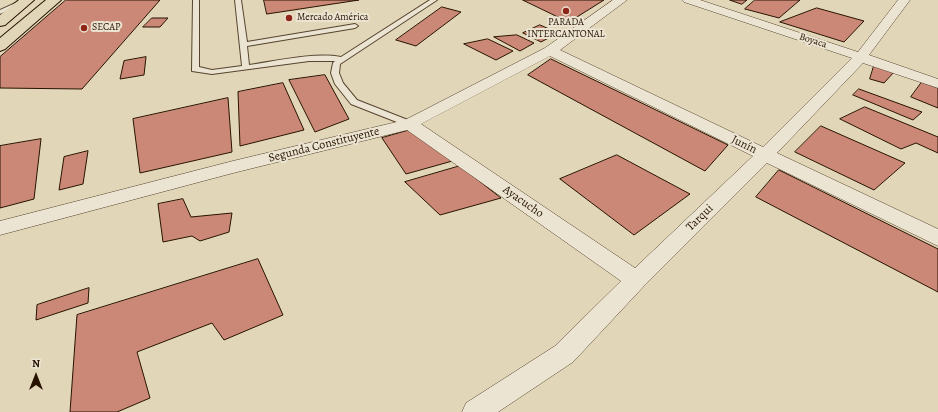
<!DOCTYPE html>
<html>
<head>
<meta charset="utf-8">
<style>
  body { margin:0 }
  #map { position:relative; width:938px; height:412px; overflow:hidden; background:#e2d6b9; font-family:Alegreya,serif }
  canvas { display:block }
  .north { position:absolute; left:16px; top:356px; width:40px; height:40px; -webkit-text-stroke:3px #ece4d2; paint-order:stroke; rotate:0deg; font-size:11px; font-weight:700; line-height:16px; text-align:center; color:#271300 }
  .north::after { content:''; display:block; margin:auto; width:14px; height:18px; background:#271300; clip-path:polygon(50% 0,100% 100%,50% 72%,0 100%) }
</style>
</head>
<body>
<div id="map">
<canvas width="938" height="412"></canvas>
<div class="north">N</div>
</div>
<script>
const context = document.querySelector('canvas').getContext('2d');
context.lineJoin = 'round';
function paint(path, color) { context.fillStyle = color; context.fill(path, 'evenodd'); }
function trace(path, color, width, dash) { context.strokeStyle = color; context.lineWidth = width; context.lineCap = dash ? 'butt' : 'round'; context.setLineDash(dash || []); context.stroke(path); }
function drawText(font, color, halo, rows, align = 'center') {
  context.font = font + ' Alegreya,serif'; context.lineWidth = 4; context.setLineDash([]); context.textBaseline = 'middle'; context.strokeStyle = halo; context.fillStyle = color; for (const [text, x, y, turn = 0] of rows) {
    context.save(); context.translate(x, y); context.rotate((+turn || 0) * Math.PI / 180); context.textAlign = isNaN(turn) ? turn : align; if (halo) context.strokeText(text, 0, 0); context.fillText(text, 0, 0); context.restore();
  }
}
const building = new Path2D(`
  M 66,0 L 160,0 L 82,89 L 0,88 L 0,57 Z
  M 264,0 L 359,0 L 267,14 Z
  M 523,0 L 604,0 L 569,22 Z
  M 730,0 L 747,0 L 742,4 Z
  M 755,0 L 800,0 L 779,18 L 745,9 Z
  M 442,7 L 461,12 L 416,46 L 396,40 Z
  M 817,8 L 864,21 L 844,42 L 780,22 Z
  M 152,18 L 168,18 L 160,27 L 143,27 Z
  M 540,25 L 558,33 L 541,42 L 523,33 Z
  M 517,35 L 534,43 L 520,51 L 494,37 Z
  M 488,39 L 513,51 L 496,60 L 464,44 Z
  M 146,57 L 144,75 L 120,79 L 124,61 Z
  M 551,59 L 728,145 L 705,171 L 528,75 Z
  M 874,66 L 894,72 L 884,83 L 870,79 Z
  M 325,75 L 349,119 L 315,132 L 289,80 Z
  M 922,82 L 938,88 L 938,108 L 911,97 Z
  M 283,83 L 304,130 L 240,146 L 238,92 Z
  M 859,89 L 922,112 L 913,120 L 853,95 Z
  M 228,98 L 232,152 L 140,173 L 133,119 Z
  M 865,107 L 938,137 L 938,153 L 916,143 L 901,149 L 840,119 Z
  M 821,126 L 905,163 L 874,190 L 795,152 Z
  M 410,130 L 456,160 L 406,174 L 382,138 Z
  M 41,139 L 34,199 L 0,208 L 0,146 Z
  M 88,151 L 83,184 L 59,190 L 64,157 Z
  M 617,155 L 690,194 L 634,235 L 560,179 Z
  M 460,166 L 501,198 L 440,215 L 405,182 Z
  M 779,170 L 938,249 L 938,292 L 756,197 Z
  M 183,199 L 191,217 L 232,213 L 229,232 L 200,241 L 192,236 L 163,242 L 158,204 Z
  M 258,259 L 283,315 L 224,340 L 212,323 L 137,352 L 150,398 L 117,412 L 70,412 L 77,315 Z
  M 89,288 L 88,303 L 36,320 L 37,305 Z`);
paint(building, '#cb8876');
trace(building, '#271300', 1);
const lane = new Path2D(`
  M 22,0 L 30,0 L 0,14 L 0,10 Z
  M 193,0 L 199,0 L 199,67 L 212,70 L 242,66 L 235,0 L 241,0 L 247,42 L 355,24 L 358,26 L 355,28 L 247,46 L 249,65 C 277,61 314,52 341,57 L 430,0 L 437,0 L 340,64 L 339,73 L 343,83 L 357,100 L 413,122 L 414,124 L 410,127 L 407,126 L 351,104 L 335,84 L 331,73 L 333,63 L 335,61 L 309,61 L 212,74 L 192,71 Z`);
const street = new Path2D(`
  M 613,0 L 627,0 L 560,50 L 763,147 L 852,58 L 684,2 L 682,0 L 700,0 L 858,52 L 898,0 L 910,0 L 869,55 L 938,79 L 938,88 L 863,63 L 777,153 L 938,229 L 938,246 L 767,163 L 644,286 L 573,362 L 498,412 L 462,412 L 466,403 L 555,346 L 621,281 L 407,130 L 233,173 L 0,235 L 0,221 L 233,161 L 405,120 L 545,48 ZM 550,56 L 753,156 L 635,268 L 421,124 Z`);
const primary = new Path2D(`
  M 19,0 L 34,0 L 5,25 L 0,26 L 0,15 Z
  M 46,0 L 61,0 L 5,49 L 0,51 L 0,38 Z`);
trace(lane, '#56442e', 2);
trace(street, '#56442e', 1);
trace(primary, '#271300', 2);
paint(lane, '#ece4d2');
paint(street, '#ece4d2');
paint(primary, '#e2d6b9');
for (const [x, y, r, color] of [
  [566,11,4,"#8f2418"],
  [289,18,4,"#8f2418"],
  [84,28,4,"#8f2418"]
]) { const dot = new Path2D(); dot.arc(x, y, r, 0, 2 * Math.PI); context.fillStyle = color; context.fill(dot); trace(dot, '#ece4d2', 1.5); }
drawText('10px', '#271300', '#ece4d2', [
  ["Mercado América",297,18],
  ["PARADA",566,23,"center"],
  ["INTERCANTONAL",566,35,"center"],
  ["SECAP",92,28]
], 'left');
drawText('10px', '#271300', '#ece4d2', [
  ["Boyaca",813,41,18]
]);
drawText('12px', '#271300', '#ece4d2', [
  ["Segunda Constituyente",324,145,-14],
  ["Junín",744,145,26],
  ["Ayacucho",523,202,35],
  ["Tarqui",700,218,-44]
]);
</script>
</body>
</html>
